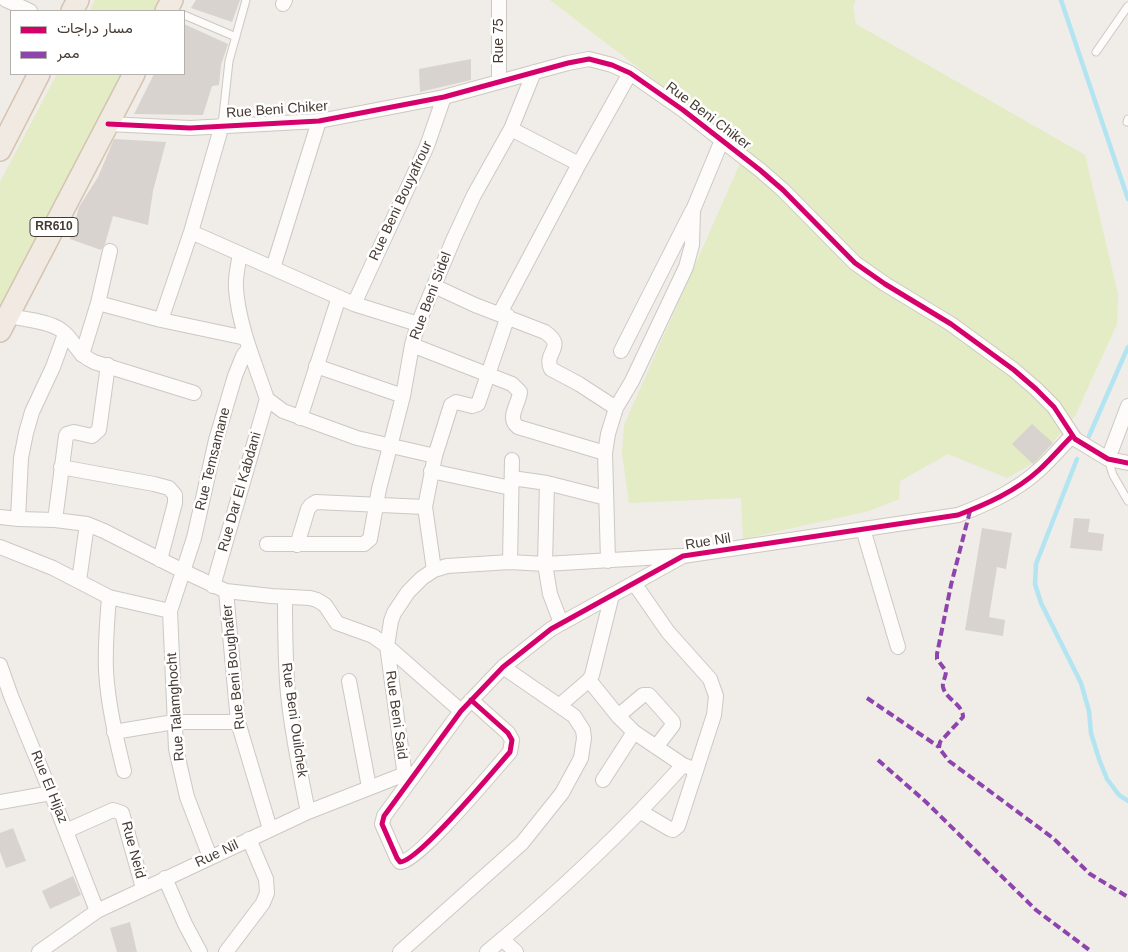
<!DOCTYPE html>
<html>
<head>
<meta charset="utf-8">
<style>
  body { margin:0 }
  #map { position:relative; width:1128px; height:952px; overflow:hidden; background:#f0ece7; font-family:Helvetica,Vazirmatn,sans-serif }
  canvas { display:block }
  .legend { position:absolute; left:10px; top:10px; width:175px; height:65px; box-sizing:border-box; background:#fff; border:1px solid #b5b1ad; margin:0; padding:6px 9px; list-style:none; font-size:15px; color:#463b33 }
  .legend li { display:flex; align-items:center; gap:10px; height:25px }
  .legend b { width:25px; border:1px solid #b5b1ad }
</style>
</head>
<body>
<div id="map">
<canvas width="1128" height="952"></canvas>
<ul class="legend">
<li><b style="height:6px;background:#d6006c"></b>مسار دراجات</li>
<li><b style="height:6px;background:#8e44ad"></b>ممر</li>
</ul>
</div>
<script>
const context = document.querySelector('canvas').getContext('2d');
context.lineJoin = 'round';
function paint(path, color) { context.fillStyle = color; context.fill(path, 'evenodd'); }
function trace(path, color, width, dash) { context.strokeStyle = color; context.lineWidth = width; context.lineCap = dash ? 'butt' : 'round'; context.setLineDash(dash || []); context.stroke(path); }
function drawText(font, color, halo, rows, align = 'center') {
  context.font = font + ' Helvetica,sans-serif'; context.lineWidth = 5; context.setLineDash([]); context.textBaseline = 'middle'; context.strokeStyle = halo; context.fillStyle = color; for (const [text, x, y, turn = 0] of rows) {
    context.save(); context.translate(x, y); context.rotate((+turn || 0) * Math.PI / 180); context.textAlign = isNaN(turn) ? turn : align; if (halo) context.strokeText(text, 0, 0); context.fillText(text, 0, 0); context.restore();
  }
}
paint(new Path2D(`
  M 95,0 L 164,0 L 158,11 L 90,11 Z
  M 550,0 L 856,0 L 853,6 L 856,24 L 1085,155 L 1118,294 L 1117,324 L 1075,416 L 1037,461 L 1007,478 L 948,454 L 900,481 L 899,499 L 869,511 L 743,539 L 741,498 L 629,503 L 622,453 L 624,425 L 746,150 Z
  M 57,74 L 126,74 L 0,315 L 0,182 Z`), '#e3ecc4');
trace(new Path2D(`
  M 1061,0 L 1128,199
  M 1089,436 L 1128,347
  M 1077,459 L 1036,564 L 1035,584 L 1041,603 L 1081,683 L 1089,711 L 1091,733 L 1099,759 L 1107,779 L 1119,795 L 1128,801`), '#b2e4f2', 4.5);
paint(new Path2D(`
  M 196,0 L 240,0 L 232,22 L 191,8 Z
  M 184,24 L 228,44 L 221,65 L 219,85 L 212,86 L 203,115 L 134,114 L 154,74 L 184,74 Z
  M 471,59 L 471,80 L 420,92 L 419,69 Z
  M 114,139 L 166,142 L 153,191 L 148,225 L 113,216 L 105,244 L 101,250 L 70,239 L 79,207 L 98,177 Z
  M 1032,424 L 1053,443 L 1033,464 L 1012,444 Z
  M 1074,518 L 1090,519 L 1088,532 L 1104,534 L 1102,551 L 1070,548 Z
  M 982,528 L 1012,533 L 1006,569 L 997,567 L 989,617 L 1005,620 L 1003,636 L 965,630 Z
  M 13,828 L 26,861 L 6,868 L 0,852 L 0,833 Z
  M 73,876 L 81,895 L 50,909 L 42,891 Z
  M 130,922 L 137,952 L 117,952 L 110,928 Z`), '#d8d3ce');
const lane = new Path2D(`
  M 184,15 L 236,37
  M 1096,52 L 1128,6
  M 1127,122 L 1128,119
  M 222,125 L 229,61 L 246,0
  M 1108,459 L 1113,475 L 1128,501`);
const street = new Path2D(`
  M 6,0 L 30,11
  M 499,0 L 499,81
  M 283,4 L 285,0
  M 108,124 L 190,128 L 319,121 L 444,97 L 568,63 L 589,59 L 612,65 L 630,73 L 683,110 L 760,170 L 783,190 L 855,263 L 885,284 L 951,324 L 1014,370 L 1036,389 L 1054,407 L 1075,439 L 1108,459 L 1128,463
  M 511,129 L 579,164
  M 191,232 L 354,304 L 418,324
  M 240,254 C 238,266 235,277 236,289 C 239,327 255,363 267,399 L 283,411 L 357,438 L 435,456
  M 273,268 L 319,121
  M 434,286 L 475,305 L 545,332 C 567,347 543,352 551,369 L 579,384 L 616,408
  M 98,303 L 161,320 L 246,338
  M 354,304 L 427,146 L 444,97
  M 500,313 L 579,164 L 630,73
  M 8,316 C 23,319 49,321 61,330 C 75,340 75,353 94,362 L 194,393
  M 161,320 L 191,232 L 222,125
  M 412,345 L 512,384 L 520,392 C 519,404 506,418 518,427 L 605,453
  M 621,351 L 692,211
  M 82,355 L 98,303 L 110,251
  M 316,366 L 403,396
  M 300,418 L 339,297
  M 1108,459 L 1128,406
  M 61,467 L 154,484 L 169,488 L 175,495 L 175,503 L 160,560
  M 431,471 L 511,488
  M 512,478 L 547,483 L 606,498
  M 547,483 L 545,564 L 550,594 L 561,623
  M 0,517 L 18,519 L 55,520 L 87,524 L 104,531 L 183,571 L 226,591 L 271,596 L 310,598 L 317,600 L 325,605 L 337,623 L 373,636 L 387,646 L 461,711
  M 18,519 L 21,458 L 26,433 L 32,412 L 53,367 L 65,334
  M 55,520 L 66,436 L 67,434 L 74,432 L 92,436 L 99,430 L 108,365
  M 863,529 L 898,647
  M 267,544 L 364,544 L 370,539 L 379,489 L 403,396 L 412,345 L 418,324 L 454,238 L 474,195 L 511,129 L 534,72
  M 297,545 L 308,509 L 311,505 L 316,502 L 425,507
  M 0,547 L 53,568 L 109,597 L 170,611
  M 608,561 L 605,453 L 608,434 L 616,408 L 632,381 L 686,267 L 692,245 L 693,210 L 722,140
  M 510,562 L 512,460
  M 434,570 L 425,507 L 435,456 L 451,405 L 456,402 L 472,406 L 478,404 L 508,316
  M 79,581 L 87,524
  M 634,583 L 668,632 L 710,679 L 716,696 L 714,715 L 678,826 L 673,830 L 670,829 L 641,812
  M 213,586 L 267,399
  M 226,591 L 238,722 L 270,829
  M 109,597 C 107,622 105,646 106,671 C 108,705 116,738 124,771
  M 285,597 C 285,630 285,662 288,694 C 292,733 300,773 308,812
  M 0,665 L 11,696 L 51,793 L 97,911
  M 589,680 L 618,716 L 634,732 L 683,765 L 691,768
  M 349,681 L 369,787
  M 471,700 L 508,733 L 512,740 L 510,752 C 494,770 418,862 400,862 L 397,858 L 382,824 L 384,816 L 461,711 L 503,667 L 551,629 L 683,556 L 958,515 C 987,504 1016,491 1039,470 C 1051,459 1061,447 1072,436
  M 560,705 L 589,680 L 592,675 L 612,595
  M 618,716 L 643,695 L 649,695 L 673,722 L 673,725 L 656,747
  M 114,732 L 174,722 L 238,722
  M 603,780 L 634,732
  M 406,784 L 387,646 L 391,621 L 394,613 L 408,592 L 422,578 L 434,570 L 447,566 L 510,562 L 545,564 L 679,556
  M 0,802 L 51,793
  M 66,831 L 113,810 L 122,813 L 143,888
  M 210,857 L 187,797 L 176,749 L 170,611 L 194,538 L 216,440 L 235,376 L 243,356 L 249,348
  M 165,878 L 185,924 L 200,952
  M 502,939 L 516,952
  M 39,952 L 97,911 L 308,812 L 405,774
  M 226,952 L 263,903 L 267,893 L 266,879 L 249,839
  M 400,952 L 522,843 L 562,793 L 581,758 L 584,738 L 583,730 L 574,716 L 503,667
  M 487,952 C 556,895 623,832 683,765`);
const primary = new Path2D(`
  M 72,11 L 78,0
  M 166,11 L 172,0
  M 0,150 L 39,74
  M 0,331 L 134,74`);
trace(lane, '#ccc8c3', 9);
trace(street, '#ccc8c3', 16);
trace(primary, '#d4c4b2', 24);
trace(lane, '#fdfcfb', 7);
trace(street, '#fdfcfb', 14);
trace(primary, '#f1eae2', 21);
trace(new Path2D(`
  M 970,511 L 951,585 L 937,654 L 937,659 L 946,671 C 946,677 942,682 943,687 C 946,700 963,704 963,717 L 940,742 L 939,748 L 949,761 L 1053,838 L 1090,874 L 1128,897
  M 867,698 L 939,747
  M 878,760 L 926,802 L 1036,910 L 1092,952`), '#8e44ad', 4, [8, 4]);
trace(new Path2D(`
  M 108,124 L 190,128 L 319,121 L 444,97 L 568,63 L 589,59 L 612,65 L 630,73 L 683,110 L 760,170 L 783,190 L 855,263 L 885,284 L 951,324 L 1014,370 L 1036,389 L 1054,407 L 1075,439 L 1108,459 L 1128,463
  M 471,700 L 508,733 L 512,740 L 510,752 C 494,770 418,862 400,862 L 397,858 L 382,824 L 384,816 L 461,711 L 503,667 L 551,629 L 683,556 L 958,515 C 987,504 1016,491 1039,470 C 1051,459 1061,447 1072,436`), '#d6006c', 5);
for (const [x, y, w] of [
  [54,227,48]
]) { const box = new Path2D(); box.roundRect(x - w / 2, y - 9.5, w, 19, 4); context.fillStyle = '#fff'; context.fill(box); trace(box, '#463b33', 1); }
drawText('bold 12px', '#463b33', null, [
  ["RR610",54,227]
]);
drawText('14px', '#463b33', '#fff', [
  ["Rue 75",499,41,-90],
  ["Rue Beni Chiker",277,110,-4],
  ["Rue Beni Chiker",708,116,37],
  ["Rue Beni Bouyafrour",401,201,-65],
  ["Rue Beni Sidel",431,296,-69],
  ["Rue Temsamane",213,459,-76],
  ["Rue Dar El Kabdani",240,492,-74],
  ["Rue Nil",708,542,-9],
  ["Rue Beni Boughafer",234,667,-96],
  ["Rue Talamghocht",176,707,-94],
  ["Rue Beni Said",396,715,82],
  ["Rue Beni Ouilchek",294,720,82],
  ["Rue El Hijaz",49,787,68],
  ["Rue Neid",133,850,75],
  ["Rue Nil",217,854,-25]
]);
</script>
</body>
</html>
